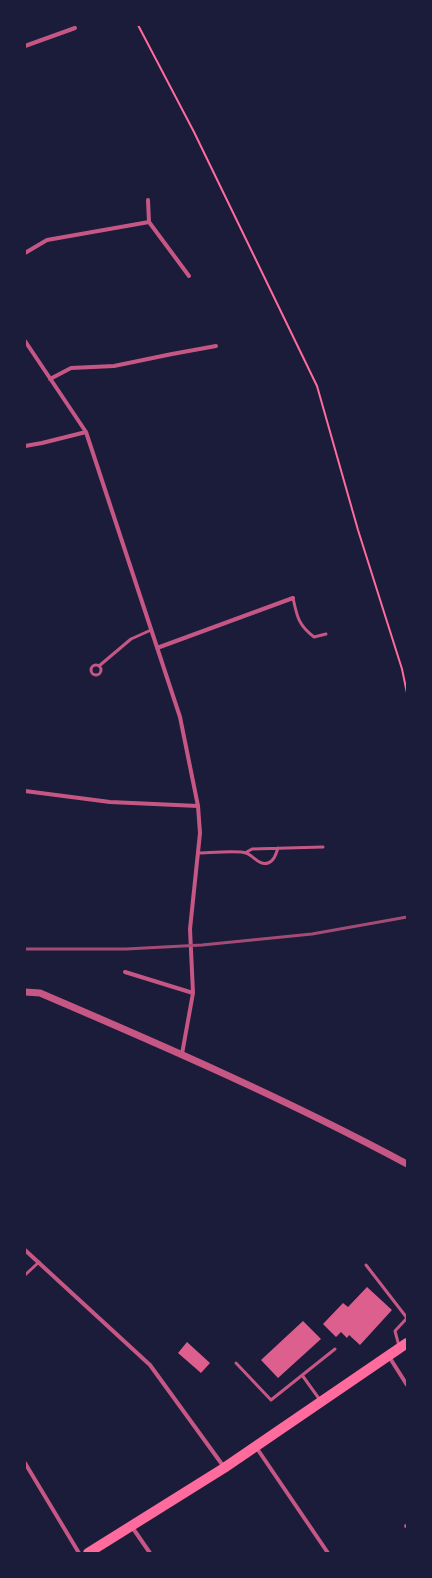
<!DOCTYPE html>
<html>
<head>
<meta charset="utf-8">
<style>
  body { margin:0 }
  #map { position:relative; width:432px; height:1578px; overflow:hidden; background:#1b1b3a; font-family:"Exo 2",sans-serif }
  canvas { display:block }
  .frame { position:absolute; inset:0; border:26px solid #1b1b3a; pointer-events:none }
</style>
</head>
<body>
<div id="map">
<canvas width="432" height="1578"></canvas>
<div class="frame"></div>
</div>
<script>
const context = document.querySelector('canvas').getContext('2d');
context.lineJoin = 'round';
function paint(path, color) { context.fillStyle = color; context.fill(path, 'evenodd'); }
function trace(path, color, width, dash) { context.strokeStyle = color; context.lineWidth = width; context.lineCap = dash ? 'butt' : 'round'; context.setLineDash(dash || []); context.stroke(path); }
paint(new Path2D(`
  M 367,1287 L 392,1310 L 360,1345 L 349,1335 L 347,1338 L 341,1332 L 336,1337 L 323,1324 L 343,1303 L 348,1307 Z
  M 303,1321 L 321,1339 L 278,1378 L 261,1360 Z
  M 187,1342 L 210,1363 L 201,1373 L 178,1353 Z`), '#dd5f8e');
trace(new Path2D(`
  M 138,25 L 194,132 L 317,386 L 358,530 L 402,669 L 407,693`), '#ff6b9d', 2);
trace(new Path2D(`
  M 293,598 C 297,616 298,625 314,637 L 326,634
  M91 670a5 5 0 1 1 10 0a5 5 0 1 1-10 0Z
  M 99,666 L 131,639 L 151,630
  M 198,853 C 207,853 239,850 246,853 C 253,855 259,866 268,863 C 274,861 276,854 278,848
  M 245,853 L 252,849 L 323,847
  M 366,1265 L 407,1318 L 395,1331 L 399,1346
  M 25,1275 L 39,1262
  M 236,1363 L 271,1400 L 335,1349
  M 302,1375 L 320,1400`), '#c65784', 3);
trace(new Path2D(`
  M 25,46 L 75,28
  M 148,200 L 149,222
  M 25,253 L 47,240 L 149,222 L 189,276
  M 25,341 L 86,432 L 180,717 L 198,806 L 200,833 L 190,929 L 193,993 L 182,1054
  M 50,379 L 71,368 L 114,366 L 172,354 L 216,346
  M 25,446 L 42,443 L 86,432
  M 157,648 L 293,598
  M 25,791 L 110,802 L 198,806
  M 125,972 L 193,993
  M 25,1250 L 150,1365 L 224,1467
  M 388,1355 L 407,1385
  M 256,1447 L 328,1553
  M 25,1463 L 79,1553
  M 406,1526 L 407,1526
  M 132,1527 L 150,1553`), '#c65784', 4);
trace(new Path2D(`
  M 25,992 L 40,993 C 164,1046 288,1100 407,1164`), '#c65784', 7);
trace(new Path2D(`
  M 88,1553 L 224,1468 L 407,1343`), '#ff6b9d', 10);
trace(new Path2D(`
  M 25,949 L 126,949 L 202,945 L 312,934 L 407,917`), '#a44b75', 3);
</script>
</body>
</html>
